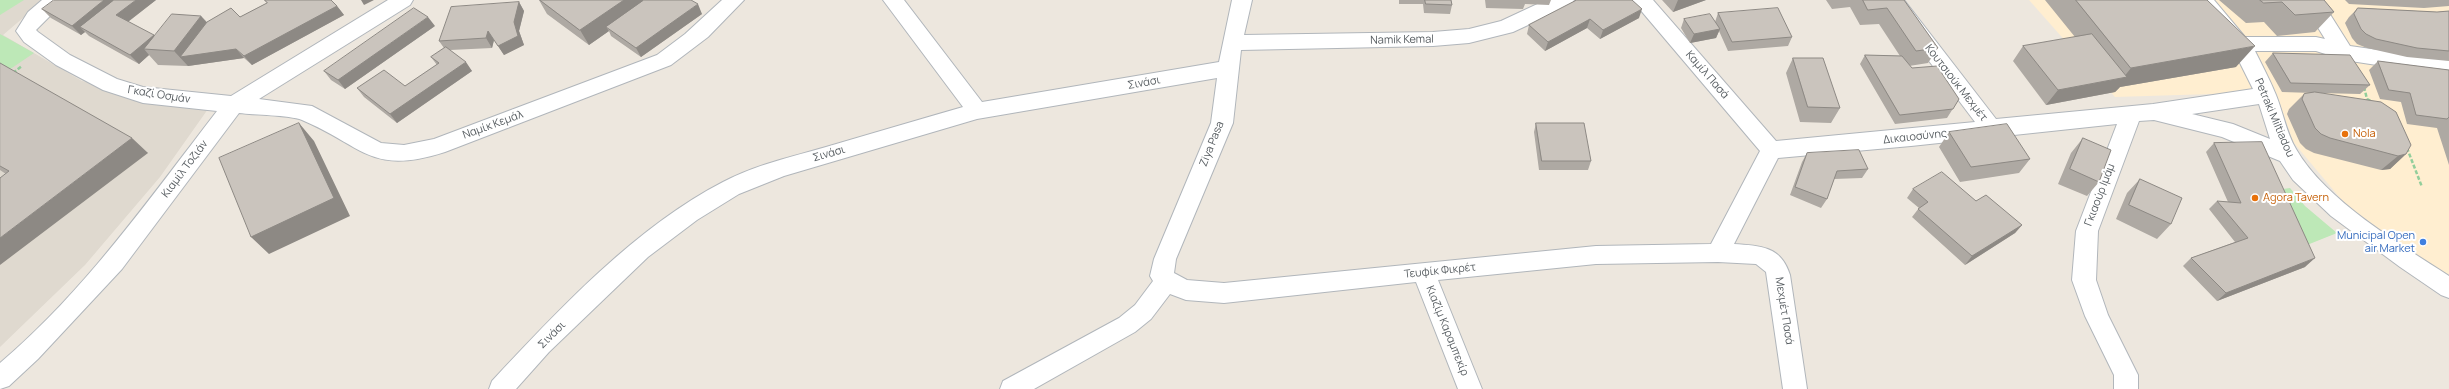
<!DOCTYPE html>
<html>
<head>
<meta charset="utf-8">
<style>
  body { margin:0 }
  canvas { display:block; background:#ede7de }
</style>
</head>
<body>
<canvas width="2449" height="389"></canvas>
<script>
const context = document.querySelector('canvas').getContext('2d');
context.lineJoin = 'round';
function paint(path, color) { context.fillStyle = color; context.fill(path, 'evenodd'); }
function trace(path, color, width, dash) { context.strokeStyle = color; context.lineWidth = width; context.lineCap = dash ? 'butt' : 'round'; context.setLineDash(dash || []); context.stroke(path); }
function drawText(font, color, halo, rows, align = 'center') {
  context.font = font + ' Manrope,sans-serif'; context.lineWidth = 4; context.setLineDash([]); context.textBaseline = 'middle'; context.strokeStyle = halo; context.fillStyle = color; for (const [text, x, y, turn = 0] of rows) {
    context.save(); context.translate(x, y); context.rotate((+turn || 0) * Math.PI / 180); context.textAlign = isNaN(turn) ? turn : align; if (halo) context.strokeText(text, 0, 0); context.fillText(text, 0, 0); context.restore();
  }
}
paint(new Path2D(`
  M 2029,0 L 2449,0 L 2449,279 L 2346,205 L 2293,142 L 2276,92 L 2115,97 Z`), '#ffeed0');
paint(new Path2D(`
  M 0,0 L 44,0 L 3,35 L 82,81 L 208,109 L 160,177 L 85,265 L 0,347 Z`), '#dfd9cf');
paint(new Path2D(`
  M 0,0 L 24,0 L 0,15 Z
  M 0,34 L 34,53 L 0,76 Z
  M 2290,188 L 2305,206 L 2337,233 L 2307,245 L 2276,190 Z`), '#bde8b7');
const minor = new Path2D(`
  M 42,0 L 66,0 L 36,30 L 38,32 L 70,55 L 117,79 L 143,87 L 231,96 L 388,0 L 413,0 L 410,5 L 259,99 L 312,106 L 381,143 L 404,145 L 434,139 L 657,55 L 685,34 L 722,0 L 744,0 L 708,37 L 671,65 L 445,152 C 370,176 364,146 302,120 C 289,115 254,115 239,113 L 122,269 L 38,359 L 9,386 L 0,389 L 0,363 C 85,291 149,199 217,111 L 143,103 L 103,90 L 56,65 L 24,42 L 16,31 L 28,12 Z
  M 883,0 L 904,0 L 982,102 L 1219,62 L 1232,0 L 1252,0 L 1244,35 L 1433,32 L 1469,29 L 1501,21 L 1546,0 L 1574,0 L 1571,5 L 1513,32 L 1469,43 L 1433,46 L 1241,50 L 1233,123 L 1176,259 L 1174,273 L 1187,280 L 1224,283 L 1596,246 L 1711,244 L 1760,151 L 1632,0 L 1653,0 L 1776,141 L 1975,122 L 1883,0 L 1904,0 L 1996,119 L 2153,104 L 2253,89 L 2233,49 L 2192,0 L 2214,0 L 2245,37 L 2316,37 L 2325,39 L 2301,0 L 2321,0 L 2350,46 L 2449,60 L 2449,76 L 2344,60 L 2316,51 L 2255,51 C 2262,65 2270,80 2276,95 C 2283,112 2286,132 2296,149 C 2325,200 2400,244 2449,276 L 2449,298 L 2441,295 L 2400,267 L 2331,216 L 2293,180 L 2280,161 L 2222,137 L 2154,120 L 2139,121 L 2098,231 L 2096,280 L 2108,315 L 2138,375 L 2138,389 L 2114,389 L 2114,375 L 2085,316 L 2072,280 L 2076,231 L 2117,124 L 1911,146 L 1778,158 L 1734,244 C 1761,246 1781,246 1790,275 L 1807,389 L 1783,389 L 1766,272 L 1756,264 L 1718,262 L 1596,264 L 1438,280 L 1482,389 L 1458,389 L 1416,282 L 1224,303 L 1186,300 L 1170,294 L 1151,319 L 1135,332 L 1034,389 L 1000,389 L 1003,381 L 1119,318 L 1135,305 L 1153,281 L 1150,276 L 1154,259 L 1211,123 L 1217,78 L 977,119 L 784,176 L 739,194 L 697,220 L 648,257 L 549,352 L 516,389 L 489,389 L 492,381 C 558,310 636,227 723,182 C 755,165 791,157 826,147 C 871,134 917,120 963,107 ZM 2259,104 L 2270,139 L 2233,124 L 2192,114 Z`);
trace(minor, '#b1b6bb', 2);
trace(new Path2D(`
  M 13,73 L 22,66
  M 2364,87 L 2367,99 L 2371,101
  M 2407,148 L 2422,187`), '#92ce9b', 2.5, [4, 2]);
paint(minor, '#fff');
paint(new Path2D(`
  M 156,0 L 128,22 L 154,36 L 201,16 L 207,22 L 240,17 L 267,3 L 264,0 L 331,0 L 337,6 L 344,15 L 252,65 L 244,58 L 188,66 L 158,65 L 149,55 L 139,64 L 89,36 L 85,32 L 81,35 L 51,18 L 42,9 Z
  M 539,0 L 643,0 L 702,14 L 641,57 L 611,36 L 609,31 L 589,45 L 547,14 Z
  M 1399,0 L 1451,0 L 1452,5 L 1450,14 L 1424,13 L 1423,4 L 1399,4 Z
  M 1485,0 L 1551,0 L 1549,5 L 1525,4 L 1523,9 L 1486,8 Z
  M 1577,0 L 1639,18 L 1600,39 L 1587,28 L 1545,51 L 1527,34 L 1529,25 Z
  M 1662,0 L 1706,0 L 1673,12 Z
  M 1826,0 L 1904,0 L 1938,48 L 1928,63 L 1909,66 L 1912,68 L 1959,99 L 1947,118 L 1895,124 L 1860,64 L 1865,55 L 1900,56 L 1879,24 L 1860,25 L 1850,7 L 1832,9 Z
  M 2045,0 L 2207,0 L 2236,67 L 2120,87 L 2115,92 L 2046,105 L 2013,61 L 2023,46 L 2075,37 Z
  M 2219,0 L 2324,0 L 2334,12 L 2315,32 L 2277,36 L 2264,22 L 2246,23 Z
  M 2345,0 L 2449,0 L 2449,6 L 2424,8 L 2349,4 Z
  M 519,2 L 524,11 L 519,31 L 524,45 L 504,55 L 494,40 L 492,48 L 450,50 L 472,71 L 397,123 L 364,97 L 357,88 L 405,86 L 437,65 L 431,57 L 444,48 L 439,41 Z
  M 2358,8 L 2437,12 L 2449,11 L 2449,61 L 2407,57 L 2367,48 L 2357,44 L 2352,38 L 2345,23 L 2349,17 Z
  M 1718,13 L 1792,37 L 1788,46 L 1728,51 L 1719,31 L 1716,38 L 1690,43 L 1681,28 L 1684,19 L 1715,22 Z
  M 435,26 L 345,89 L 331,80 L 324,71 Z
  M 2273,53 L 2370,85 L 2360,94 L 2319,93 L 2406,154 L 2390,169 L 2381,170 L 2314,153 L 2306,149 L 2300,143 L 2287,114 L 2289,109 L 2304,94 L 2313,93 L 2282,92 L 2265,62 Z
  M 1793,58 L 1840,108 L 1831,123 L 1800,122 L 1786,73 Z
  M 2378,61 L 2449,70 L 2449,165 L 2437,128 L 2407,124 L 2401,102 L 2380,99 L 2369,70 Z
  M 0,63 L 148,153 L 6,174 L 0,170 Z
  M 1536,123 L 1591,161 L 1588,170 L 1539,170 L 1534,132 Z
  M 1949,132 L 2030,159 L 2019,173 L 1960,182 L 1939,147 Z
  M 2083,138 L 2099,182 L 2087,196 L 2058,184 L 2071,153 Z
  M 2214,143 L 2305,267 L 2217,301 L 2183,266 L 2191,258 L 2235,242 L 2209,209 L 2217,201 L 2228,202 L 2206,152 Z
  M 1807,153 L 1868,169 L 1862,178 L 1834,179 L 1827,199 L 1821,208 L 1790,195 L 1802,162 Z
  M 2140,179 L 2171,224 L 2157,239 L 2116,219 L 2127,193 Z
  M 1913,189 L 1976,201 L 2022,225 L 2015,233 L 1965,265 L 1912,217 L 1919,208 L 1907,198 Z`), '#aea9a3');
paint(new Path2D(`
  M 104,0 L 124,0 L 80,27 L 85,32 L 81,35 L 72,26 Z
  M 136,0 L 156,0 L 125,24 L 116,15 Z
  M 361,0 L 374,0 L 364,5 Z
  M 624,0 L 643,0 L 646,6 L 606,27 L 609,31 L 589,45 L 580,30 Z
  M 1678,0 L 1706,0 L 1673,12 Z
  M 519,2 L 524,11 L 519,31 L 524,45 L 504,55 L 498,46 Z
  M 698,4 L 702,14 L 641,57 L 636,48 Z
  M 337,6 L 344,15 L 252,65 L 244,56 Z
  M 1642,9 L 1639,18 L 1600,39 L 1603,30 Z
  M 201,16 L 214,31 L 236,49 L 244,58 L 188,66 L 174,51 Z
  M 428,17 L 435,26 L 345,89 L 338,80 Z
  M 1590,19 L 1587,28 L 1545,51 L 1548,42 Z
  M 1720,29 L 1716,38 L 1690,43 L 1694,34 Z
  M 488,31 L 494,40 L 492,48 L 486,38 Z
  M 154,35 L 162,45 L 144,49 L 149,55 L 139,64 L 130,55 Z
  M 2255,46 L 2236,67 L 2120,87 L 2115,92 L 2046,105 L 2058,90 L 2123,78 L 2131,68 Z
  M 466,62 L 472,71 L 397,123 L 390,114 Z
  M 299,123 L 314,141 L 350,216 L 269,254 L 251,237 Z
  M 132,138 L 148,153 L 0,265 L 0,238 Z
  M 2406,154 L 2390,169 L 2381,170 L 2398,156 Z
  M 2022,225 L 2015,233 L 1965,265 L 1972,256 Z
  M 2315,258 L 2305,267 L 2217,301 L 2226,293 Z`), '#8d8984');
const building = new Path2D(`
  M 54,0 L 104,0 L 72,26 L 42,9 Z
  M 114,0 L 136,0 L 116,15 L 154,35 L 130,55 L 80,27 Z
  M 265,0 L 331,0 L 337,6 L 244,56 L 236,49 L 180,57 L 207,22 L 231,8 L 240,17 L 267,3 Z
  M 540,0 L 624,0 L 580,30 Z
  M 644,0 L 691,0 L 698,4 L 636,48 L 606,27 Z
  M 1425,0 L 1451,0 L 1452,5 L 1426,4 Z
  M 1577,0 L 1632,0 L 1642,9 L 1603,30 L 1590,19 L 1548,42 L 1529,25 Z
  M 1863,0 L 1904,0 L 1938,48 L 1916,51 L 1887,8 L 1868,10 Z
  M 2076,0 L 2207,0 L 2255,46 L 2131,68 Z
  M 2260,0 L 2324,0 L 2334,12 L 2295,15 L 2282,2 L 2264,3 Z
  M 519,2 L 514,22 L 518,36 L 498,46 L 488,31 L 486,38 L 439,41 L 451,7 Z
  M 414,8 L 428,17 L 338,80 L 324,71 Z
  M 1778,8 L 1792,37 L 1732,42 L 1718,13 Z
  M 2358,8 L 2437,12 L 2449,11 L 2449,51 L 2417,48 L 2376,39 L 2366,34 L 2361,29 L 2354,14 Z
  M 172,14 L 201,16 L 174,51 L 144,49 Z
  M 1710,14 L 1720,29 L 1694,34 L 1684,19 Z
  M 2092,34 L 2127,77 L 2058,90 L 2023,46 Z
  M 446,47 L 466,62 L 390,114 L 357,88 L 384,70 L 405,86 L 439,63 L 431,57 Z
  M 2273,53 L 2350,55 L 2370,85 L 2291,83 Z
  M 1865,55 L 1902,56 L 1912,68 L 1937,66 L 1959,99 L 1953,109 L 1900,115 Z
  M 1793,58 L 1823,58 L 1840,108 L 1808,107 Z
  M 2378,61 L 2449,70 L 2449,117 L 2447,119 L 2416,115 L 2410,93 L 2389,90 Z
  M 0,63 L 132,138 L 0,238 L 0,178 L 9,171 L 0,166 Z
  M 2315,92 L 2381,102 L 2396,112 L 2411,145 L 2406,154 L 2398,156 L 2330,138 L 2321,134 L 2315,128 L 2302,99 L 2304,94 Z
  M 299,123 L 334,198 L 251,237 L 219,158 Z
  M 1536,123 L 1584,123 L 1591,161 L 1542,161 Z
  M 2007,124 L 2030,159 L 1971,167 L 1949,132 Z
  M 2083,138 L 2111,150 L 2099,182 L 2070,169 Z
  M 2262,142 L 2315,258 L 2226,293 L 2191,258 L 2248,238 L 2217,201 L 2241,203 L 2214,143 Z
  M 1859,150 L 1868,169 L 1837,171 L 1827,199 L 1795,187 L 1807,153 Z
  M 1942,172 L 1976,201 L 1986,195 L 2022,225 L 1972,256 L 1918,209 L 1928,202 L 1913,189 Z
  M 2140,179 L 2182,198 L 2171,224 L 2129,205 Z`);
paint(building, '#cac4bd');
trace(building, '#8d8984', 1);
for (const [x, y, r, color] of [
  [2345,134,4,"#e8710a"],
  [2255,198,4,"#e8710a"],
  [2423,242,4,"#3f7fe0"]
]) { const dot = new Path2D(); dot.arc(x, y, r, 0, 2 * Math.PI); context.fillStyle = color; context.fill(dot); trace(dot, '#fff', 1.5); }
drawText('11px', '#575d61', '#fff', [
  ["Namik Kemal",1402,40,-1],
  ["Καμίλ Πασά",1707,75,49],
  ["Σινάσι",1144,83,-10],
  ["Κουτσιούκ Μεχμέτ",1956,83,52],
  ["Γκαζί Οσμάν",159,95,9],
  ["Petraki Miltiadou",2274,118,67],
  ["Ναμίκ Κεμάλ",493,125,-20],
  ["Δικαιοσύνης",1915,137,-6],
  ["Ziya Pasa",1212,144,-68],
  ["Σινάσι",829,154,-16],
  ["Κιαμίλ Τοζιάν",185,169,-53],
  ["Γκιαούρ Ιμάμ",2100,195,-69],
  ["Τευφίκ Φικρέτ",1440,271,-6],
  ["Μεχμέτ Πασά",1784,311,81],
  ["Κιαζίμ Καραμπεκίρ",1447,331,68],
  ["Σινάσι",552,335,-45]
]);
drawText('11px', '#c56008', '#fff', [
  ["Nola",2353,134],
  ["Agora Tavern",2263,198]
], 'left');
drawText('11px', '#366cbe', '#fff', [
  ["Municipal Open",2415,236],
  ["air Market",2415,249]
], 'right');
</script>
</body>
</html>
